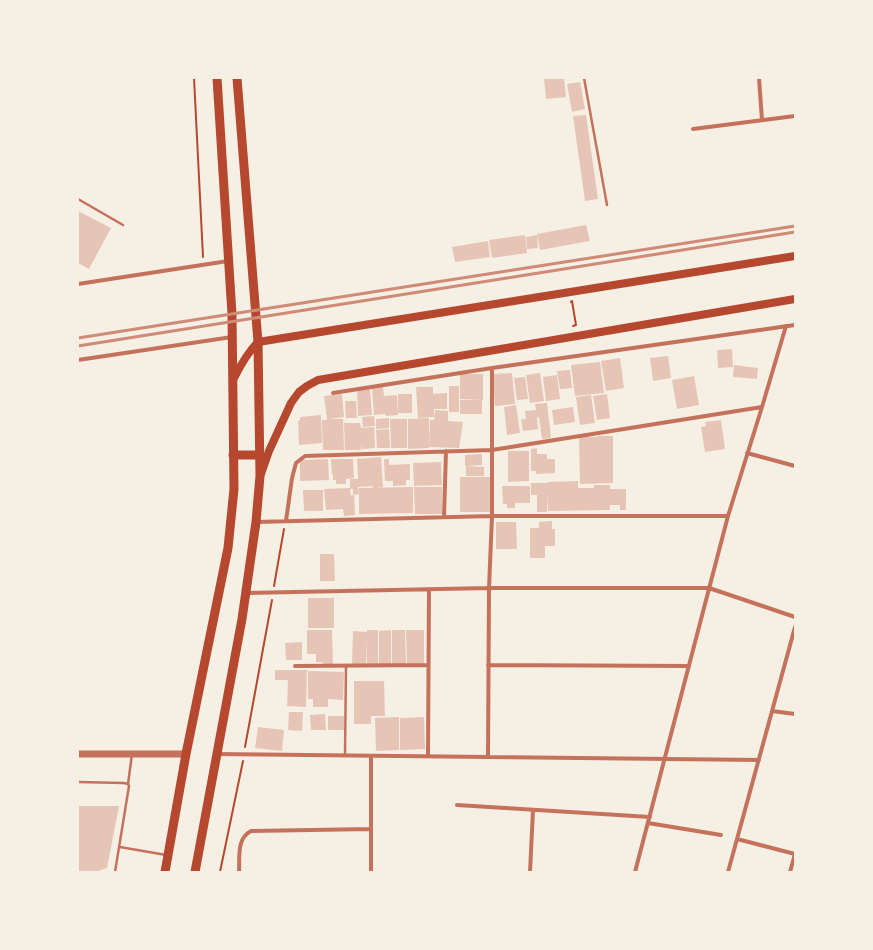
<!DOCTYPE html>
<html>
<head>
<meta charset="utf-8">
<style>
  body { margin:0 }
  #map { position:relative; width:873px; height:950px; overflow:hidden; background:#f6efe4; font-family:"PT Sans",sans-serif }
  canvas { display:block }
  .frame { position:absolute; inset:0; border:79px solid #f6efe4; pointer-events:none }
</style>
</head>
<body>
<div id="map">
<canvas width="873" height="950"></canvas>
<div class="frame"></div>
</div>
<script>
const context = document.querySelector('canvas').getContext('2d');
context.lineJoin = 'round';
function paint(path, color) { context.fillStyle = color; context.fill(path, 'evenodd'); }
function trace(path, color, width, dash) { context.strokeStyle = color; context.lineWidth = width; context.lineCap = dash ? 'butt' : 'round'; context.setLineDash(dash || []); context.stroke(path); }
paint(new Path2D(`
  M 544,78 L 564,78 L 566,97 L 546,99 Z
  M 580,82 L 585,109 L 572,112 L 567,84 Z
  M 586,115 L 598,199 L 585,201 L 573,116 Z
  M 78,211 L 111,228 L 89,269 L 78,263 Z
  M 586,225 L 590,241 L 540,250 L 537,234 Z
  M 525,235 L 527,253 L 492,258 L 489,240 Z
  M 537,235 L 538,248 L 527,249 L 526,237 Z
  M 488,241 L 490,257 L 455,262 L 452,247 Z
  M 732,349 L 733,367 L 718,368 L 717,350 Z
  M 668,356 L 671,378 L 653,381 L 650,358 Z
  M 620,358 L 624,388 L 606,391 L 601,361 Z
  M 600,362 L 604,393 L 575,396 L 571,365 Z
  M 734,365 L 758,368 L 757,379 L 733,377 Z
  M 570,370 L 572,388 L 560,389 L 557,371 Z
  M 512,373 L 515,404 L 495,406 L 492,374 Z
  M 540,373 L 544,401 L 530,403 L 526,375 Z
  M 460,374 L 483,374 L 483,400 L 460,399 Z
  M 557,375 L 560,399 L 546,401 L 543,377 Z
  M 694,376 L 699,405 L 677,409 L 672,380 Z
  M 525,377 L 528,399 L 517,400 L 514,378 Z
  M 449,386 L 459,386 L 459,412 L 449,412 Z
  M 372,387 L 383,387 L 384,396 L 397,395 L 398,415 L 386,416 L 385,414 L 374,415 Z
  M 416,387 L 433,387 L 433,394 L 447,393 L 447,409 L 434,409 L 434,417 L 418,418 Z
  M 370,389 L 372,415 L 358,416 L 357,390 Z
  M 342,394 L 344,417 L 329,419 L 343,419 L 344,450 L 323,450 L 322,420 L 327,420 L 324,396 Z
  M 398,394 L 412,394 L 412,413 L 398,413 Z
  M 607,394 L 610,418 L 597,420 L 593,396 Z
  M 591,395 L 595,423 L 580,425 L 576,397 Z
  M 460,400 L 482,400 L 482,414 L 460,414 Z
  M 345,401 L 356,401 L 357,418 L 346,418 Z
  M 547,403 L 551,438 L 542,439 L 539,417 L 537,418 L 538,429 L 523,431 L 521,419 L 526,419 L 525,411 L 536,410 L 535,404 Z
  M 516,405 L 520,433 L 507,435 L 504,407 Z
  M 573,407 L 575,422 L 554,425 L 552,410 Z
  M 435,410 L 448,411 L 448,421 L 463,422 L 459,448 L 429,447 L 429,448 L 408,449 L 408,419 L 429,418 L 429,446 L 430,420 L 434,420 Z
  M 321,415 L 322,443 L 299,445 L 298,421 L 300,420 L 300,417 Z
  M 374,416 L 375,426 L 363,427 L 362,417 Z
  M 389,418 L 389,428 L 376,429 L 376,419 Z
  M 390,419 L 407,419 L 407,448 L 391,448 Z
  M 721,420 L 725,449 L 705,452 L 701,427 L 706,426 L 705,422 Z
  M 344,423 L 360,423 L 361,428 L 374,427 L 375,448 L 362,449 L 361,444 L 361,450 L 345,450 Z
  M 389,429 L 390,448 L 377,448 L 376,430 Z
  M 597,436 L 613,436 L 613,483 L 580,484 L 579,437 L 597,437 L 597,463 Z
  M 537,448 L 537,454 L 547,454 L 547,459 L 555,459 L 555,473 L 536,474 L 536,471 L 531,471 L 531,449 Z
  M 508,451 L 529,451 L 529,481 L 508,482 Z
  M 482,454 L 482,465 L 465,466 L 465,455 Z
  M 381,457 L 383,487 L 373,488 L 372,486 L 358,487 L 359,494 L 353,495 L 353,489 L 350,489 L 351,496 L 354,495 L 355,515 L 344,516 L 343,509 L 326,510 L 324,489 L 350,488 L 350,479 L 358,479 L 357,459 Z
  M 328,459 L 329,480 L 300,481 L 300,460 Z
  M 331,459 L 353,459 L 354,478 L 346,479 L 346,484 L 336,484 L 336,480 L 333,480 L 333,475 L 332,475 Z
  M 384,459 L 389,459 L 389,465 L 410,464 L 410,480 L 406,480 L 406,485 L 393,486 L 393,481 L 385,481 Z
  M 441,462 L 442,485 L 414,486 L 413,463 Z
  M 466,466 L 484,467 L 484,476 L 466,476 Z
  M 460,477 L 490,477 L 490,512 L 460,512 Z
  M 578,481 L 578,488 L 594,488 L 594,485 L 610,485 L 610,489 L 626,489 L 626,510 L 620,510 L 620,505 L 610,505 L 610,510 L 548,511 L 547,493 L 547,512 L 537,512 L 537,495 L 531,495 L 531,483 L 548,483 L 547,482 Z
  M 502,486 L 530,486 L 530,503 L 515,503 L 515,508 L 507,508 L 507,504 L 503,504 Z
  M 413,487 L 413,513 L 359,514 L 359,488 Z
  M 414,487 L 442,487 L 442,514 L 415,514 Z
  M 303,490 L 323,490 L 323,511 L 304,511 Z
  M 552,521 L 552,529 L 555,529 L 555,546 L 545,546 L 545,558 L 530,558 L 530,528 L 539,528 L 539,522 Z
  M 496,522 L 516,522 L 517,549 L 496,549 Z
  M 320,554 L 334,554 L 335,581 L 320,581 Z
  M 308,598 L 334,598 L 334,628 L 308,628 Z
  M 307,630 L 332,630 L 333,665 L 323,665 L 323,662 L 316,662 L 316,654 L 307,654 Z
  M 367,630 L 378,630 L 378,664 L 367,664 L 366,641 L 366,664 L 352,664 L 353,631 L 367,632 Z
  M 391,630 L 391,664 L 379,664 L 379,631 Z
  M 392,630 L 405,630 L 406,664 L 392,664 Z
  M 406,630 L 424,630 L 424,664 L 407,664 Z
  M 302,642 L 302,660 L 286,660 L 285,643 Z
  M 275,670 L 307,670 L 306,707 L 287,706 L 288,680 L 275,680 Z
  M 308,671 L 344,672 L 343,700 L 328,699 L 328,707 L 313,707 L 313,699 L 308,699 Z
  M 354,681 L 384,681 L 385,716 L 371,716 L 371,724 L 354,724 Z
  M 289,712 L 303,712 L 302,731 L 288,730 Z
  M 325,714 L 326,730 L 311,730 L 310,715 Z
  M 328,716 L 344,716 L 344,730 L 328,730 Z
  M 399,717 L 399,750 L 376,751 L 375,718 Z
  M 424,717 L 425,749 L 400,750 L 400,718 Z
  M 258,727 L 284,730 L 282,751 L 255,748 Z
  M 78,806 L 119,806 L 107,868 L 100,870 L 100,872 L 78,872 Z`), '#e6c5b7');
trace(new Path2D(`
  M 194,78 L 203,257
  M 571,302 L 572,301 L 576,325 L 573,326
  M 274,586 L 284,529
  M 245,747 L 272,600
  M 220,872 L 243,761`), '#b5482f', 2);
trace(new Path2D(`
  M 584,78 L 607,205
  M 78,199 L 123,225
  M 345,755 L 346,666
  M 78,782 L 124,783 L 128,784
  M 120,847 L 166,855
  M 115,872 L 129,786 L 128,784 L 132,754`), '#c5725c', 2.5);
trace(new Path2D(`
  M 759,78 L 762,120
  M 693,129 L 795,116
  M 78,284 L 228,261
  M 78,360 L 232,337
  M 333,393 L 492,368 L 795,325
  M 747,453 L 795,466
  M 444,517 L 446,451
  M 286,521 L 292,478 L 296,463 L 305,456 L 492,450 L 762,407
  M 256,522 L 492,516 L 728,516
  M 246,593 L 489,588 L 709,588 L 795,617
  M 488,665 L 689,666
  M 295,666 L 428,665
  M 772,711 L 795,714
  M 217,754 L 759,760
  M 371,756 L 371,872
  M 428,756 L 429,589
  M 488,757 L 489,588 L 492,516 L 492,368
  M 457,805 L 650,817
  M 648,823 L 721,835
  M 737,839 L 795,854
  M 239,872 C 240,857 236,839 251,831 L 371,829
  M 530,872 L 533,810
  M 635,872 L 728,516 L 762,407 L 786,326
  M 728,872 L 795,627
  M 790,872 L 795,854`), '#c5725c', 4);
trace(new Path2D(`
  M 78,754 L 186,754`), '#c5725c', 7);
trace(new Path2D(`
  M 233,380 C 240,366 247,353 258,342 L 795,256
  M 261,474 L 269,451 L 291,403 L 299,392 L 307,386 L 318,380 L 795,299`), '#b5482f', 8);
trace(new Path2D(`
  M 233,455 L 260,455
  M 165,872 L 186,754 L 228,548 L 234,489 L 232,314 L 217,78
  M 195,872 L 242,619 L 256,522 L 260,476 L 258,342 L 237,78`), '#b5482f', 9);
trace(new Path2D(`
  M 78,338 L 795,226
  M 78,346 C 317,309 556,270 795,232`), '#cf8b77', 3);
</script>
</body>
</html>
